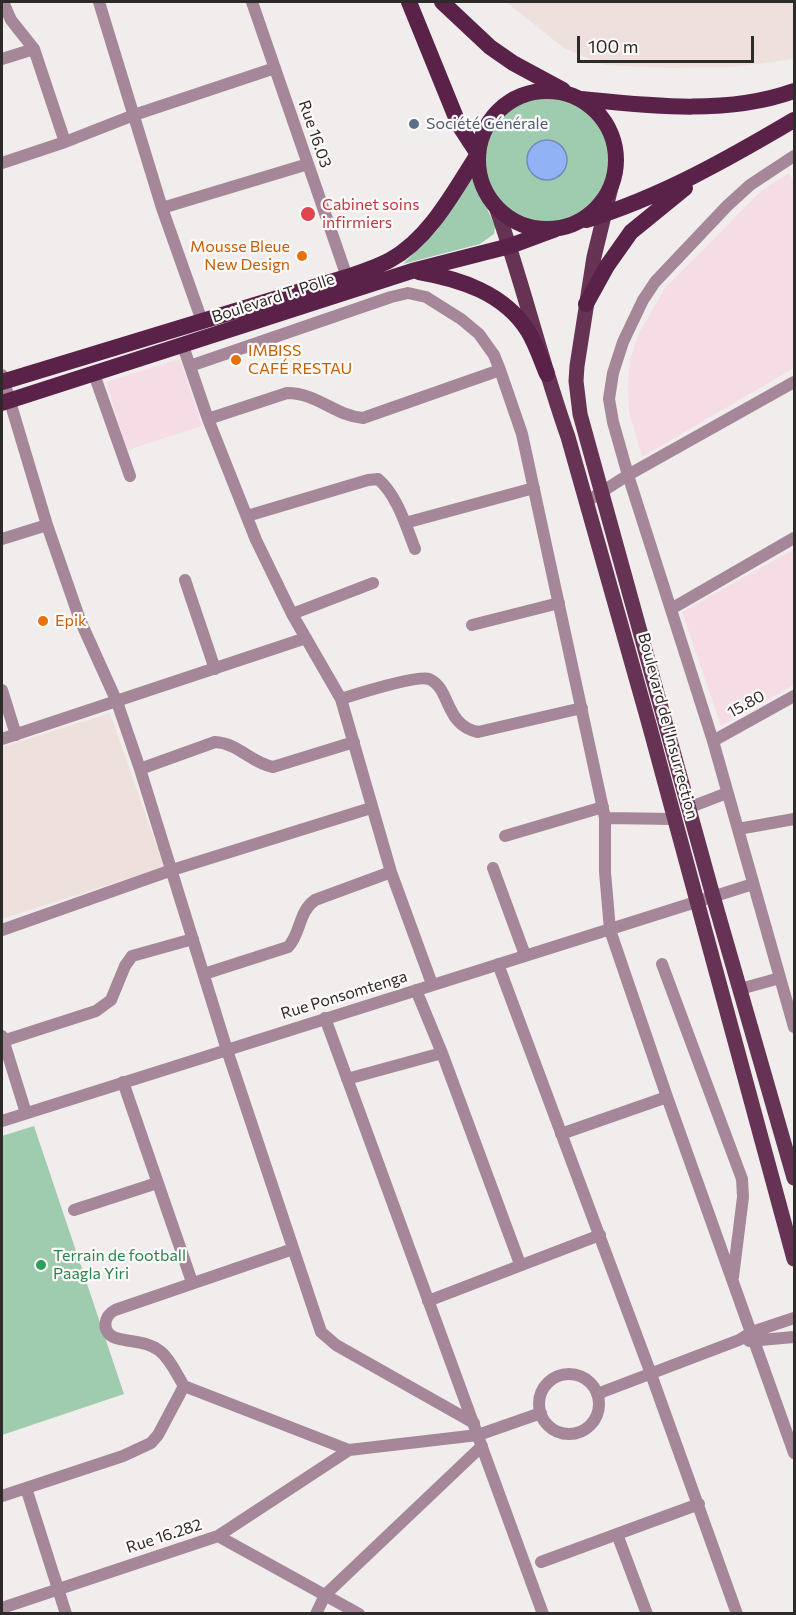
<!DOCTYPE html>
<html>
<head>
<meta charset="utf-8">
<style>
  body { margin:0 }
  #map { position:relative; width:796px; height:1615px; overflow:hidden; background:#f1edec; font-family:Commissioner,sans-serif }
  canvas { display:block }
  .frame { position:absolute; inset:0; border:3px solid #2c2b2a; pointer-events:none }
  .scale { position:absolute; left:577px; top:36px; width:177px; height:27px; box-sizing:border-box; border:3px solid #2c2b2a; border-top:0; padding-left:8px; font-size:18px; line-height:21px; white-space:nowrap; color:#2c2b2a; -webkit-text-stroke:4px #fefaf9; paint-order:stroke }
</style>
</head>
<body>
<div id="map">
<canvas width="796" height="1615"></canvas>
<div class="frame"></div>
<div class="scale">100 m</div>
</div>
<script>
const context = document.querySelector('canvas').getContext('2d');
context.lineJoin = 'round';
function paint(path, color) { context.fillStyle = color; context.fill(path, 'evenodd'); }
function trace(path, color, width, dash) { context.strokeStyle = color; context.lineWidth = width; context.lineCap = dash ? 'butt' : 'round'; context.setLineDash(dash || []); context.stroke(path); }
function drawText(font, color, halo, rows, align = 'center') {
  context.font = font + ' Commissioner,sans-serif'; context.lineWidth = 4.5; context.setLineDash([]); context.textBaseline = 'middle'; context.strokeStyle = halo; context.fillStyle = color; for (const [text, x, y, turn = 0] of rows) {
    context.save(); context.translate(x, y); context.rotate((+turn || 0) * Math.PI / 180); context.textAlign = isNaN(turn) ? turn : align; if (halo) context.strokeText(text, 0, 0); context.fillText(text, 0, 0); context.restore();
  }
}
paint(new Path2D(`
  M 789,173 L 794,182 L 794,368 L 642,457 L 629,412 L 628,385 L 630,359 L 639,333 L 665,288 L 762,190 Z
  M 180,359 L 202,426 L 127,450 L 106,382 Z
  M 794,549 L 794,685 L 721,726 L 682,612 Z`), '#f6dde5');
paint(new Path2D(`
  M 506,2 L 794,2 L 794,59 L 733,67 L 669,68 L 605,65 L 564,48 Z
  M 110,713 L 164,867 L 2,919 L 2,747 Z`), '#eee1dd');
paint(new Path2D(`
  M485 160a62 62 0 1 1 124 0a62 62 0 1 1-124 0Z
  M 471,174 L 495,226 L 494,234 L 480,244 L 403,264 L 438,229 Z
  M 34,1126 L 124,1394 L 2,1435 L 2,1136 Z`), '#9fccaf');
const water = new Path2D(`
  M527 160a20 20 0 1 1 40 0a20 20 0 1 1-40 0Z`);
paint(water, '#91b2f5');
trace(water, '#738ab8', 1.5);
trace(new Path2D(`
  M 3,2 L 11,20 L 34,49 L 65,142
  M 99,2 L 162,208 L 202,321
  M 252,2 L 347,277
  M 2,59 L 34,49
  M 794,156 L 750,185 L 727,206 L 655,282 L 643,300 L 623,342 L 613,373 L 609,399 L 613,422 L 628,475 L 713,741 L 794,1027
  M 2,163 L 65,142 L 134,115 L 275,68
  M 162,208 L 308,164
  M 183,346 L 208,419 L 256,540 L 292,614 L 341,699 L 391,872 L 432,984
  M 190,366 L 391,297 L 408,293 L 426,297 L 461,319 L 479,334 L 494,355 L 500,370 L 522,434 L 605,818 L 605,872 L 610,930 L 667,1097 L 794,1453
  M 94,374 L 130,476
  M 2,375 L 47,525 L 80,620 L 117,702 L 140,769 L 227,1050 L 321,1332 L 336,1345 L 474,1423
  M 208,419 L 287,393 C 318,393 335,416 363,418 L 500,370
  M 586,502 L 628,475 L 794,382
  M 247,516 L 368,480 L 378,479 C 397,495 406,526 415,549
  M 405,523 L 534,488
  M 2,539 L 47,525
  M 185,580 L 215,669
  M 671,609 L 794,538
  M 292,614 L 373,583
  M 472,625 L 559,603
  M 2,690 L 16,735
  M 341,699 C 357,694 416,675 429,679 C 451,688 444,725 478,732 L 582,708
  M 2,739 L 306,638
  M 713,741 L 794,696
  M 140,769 L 215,742 C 238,743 251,763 273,767 L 354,742
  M 688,808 L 727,793
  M 605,818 L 675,819
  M 738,829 L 794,819
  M 505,836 L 603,807
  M 493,868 L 525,955
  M 2,930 L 172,870 L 371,808
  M 498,964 L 651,1374 L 737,1614
  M 662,964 L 742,1179 L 743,1197 L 733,1277
  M 204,974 L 288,947 C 301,934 298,912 315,900 L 391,872
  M 740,989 L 780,978
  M 416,990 L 442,1053 L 520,1264
  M 325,1018 L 543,1614
  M 2,1036 L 26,1113
  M 3,1041 L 96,1011 L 111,1000 L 125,966 L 132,956 L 193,939
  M 347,1079 L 442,1053
  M 123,1082 L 192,1282
  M 2,1121 L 753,884
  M 561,1134 L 667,1097
  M 74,1210 L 157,1183
  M 428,1301 L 600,1235
  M 749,1341 L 794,1337
  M539 1404a30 30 0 1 1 60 0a30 30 0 1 1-60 0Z
  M 184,1386 C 177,1375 171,1360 160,1351 C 145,1340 132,1343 116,1338 C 101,1333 103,1316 115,1310 L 293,1249
  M 597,1394 L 739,1340 L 752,1332 L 794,1318
  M 26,1488 L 66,1614
  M 2,1496 L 123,1456 L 151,1443 L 158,1435 L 184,1386 L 349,1450
  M 617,1534 L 647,1614
  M 218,1536 L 349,1450 L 478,1435 L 541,1413
  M 541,1562 L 699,1504
  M 2,1608 L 218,1536 L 359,1614
  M 316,1614 L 325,1595 L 482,1446`), '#a6879a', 12);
trace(new Path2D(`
  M 612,183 L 594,257 L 577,366 L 576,381 L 580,414 L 713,896 L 794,1178
  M 496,207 C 523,283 541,361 568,437 L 649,724 L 794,1259`), '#635', 15);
trace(new Path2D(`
  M 409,2 L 459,125 L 478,154
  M 442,2 L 490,47 L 513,63 L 563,90
  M478 160a69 69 0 1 1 138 0a69 69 0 1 1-138 0Z
  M 581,99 C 650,106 727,115 794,91
  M 586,220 C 661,197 728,159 794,120
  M 419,272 C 460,279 504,293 528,331 C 536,344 541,360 547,374
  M 586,304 L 607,266 L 631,232 L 685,188
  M 2,382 L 347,277 C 362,272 377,267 390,260 C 430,238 454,191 478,154
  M 2,403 L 412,271 L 510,246 L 556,229`), '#5a2249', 16);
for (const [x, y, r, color] of [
  [414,124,6,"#5c6f8a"],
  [308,214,8,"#e0444e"],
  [302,256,6,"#e8710a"],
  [236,360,6,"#e8710a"],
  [43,621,6,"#e8710a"],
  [41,1265,6,"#2e9e5b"]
]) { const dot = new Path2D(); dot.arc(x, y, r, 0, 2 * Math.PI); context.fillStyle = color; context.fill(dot); trace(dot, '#fefaf9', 2); }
drawText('16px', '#4e5e75', '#fefaf9', [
  ["Société Générale",426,124]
], 'left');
drawText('16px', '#2c2b2a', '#fefaf9', [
  ["Rue 16.03",315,134,71],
  ["Boulevard T. Polle",273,298,-18],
  ["15.80",746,704,-29],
  ["Boulevard de l'Insurrection",668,726,75],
  ["Rue Ponsomtenga",344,995,-17],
  ["Rue 16.282",164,1536,-18]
]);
drawText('16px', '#be3a42', '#fefaf9', [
  ["Cabinet soins",322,205],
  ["infirmiers",322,223]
], 'left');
drawText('16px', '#c56008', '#fefaf9', [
  ["Mousse Bleue",290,247,"right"],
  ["New Design",290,265,"right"],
  ["IMBISS",248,351],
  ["CAFÉ RESTAU",248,369],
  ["Epik",55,621]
], 'left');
drawText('16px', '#27864d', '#fefaf9', [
  ["Terrain de football",53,1256],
  ["Paagla Yiri",53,1274]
], 'left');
</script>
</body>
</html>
